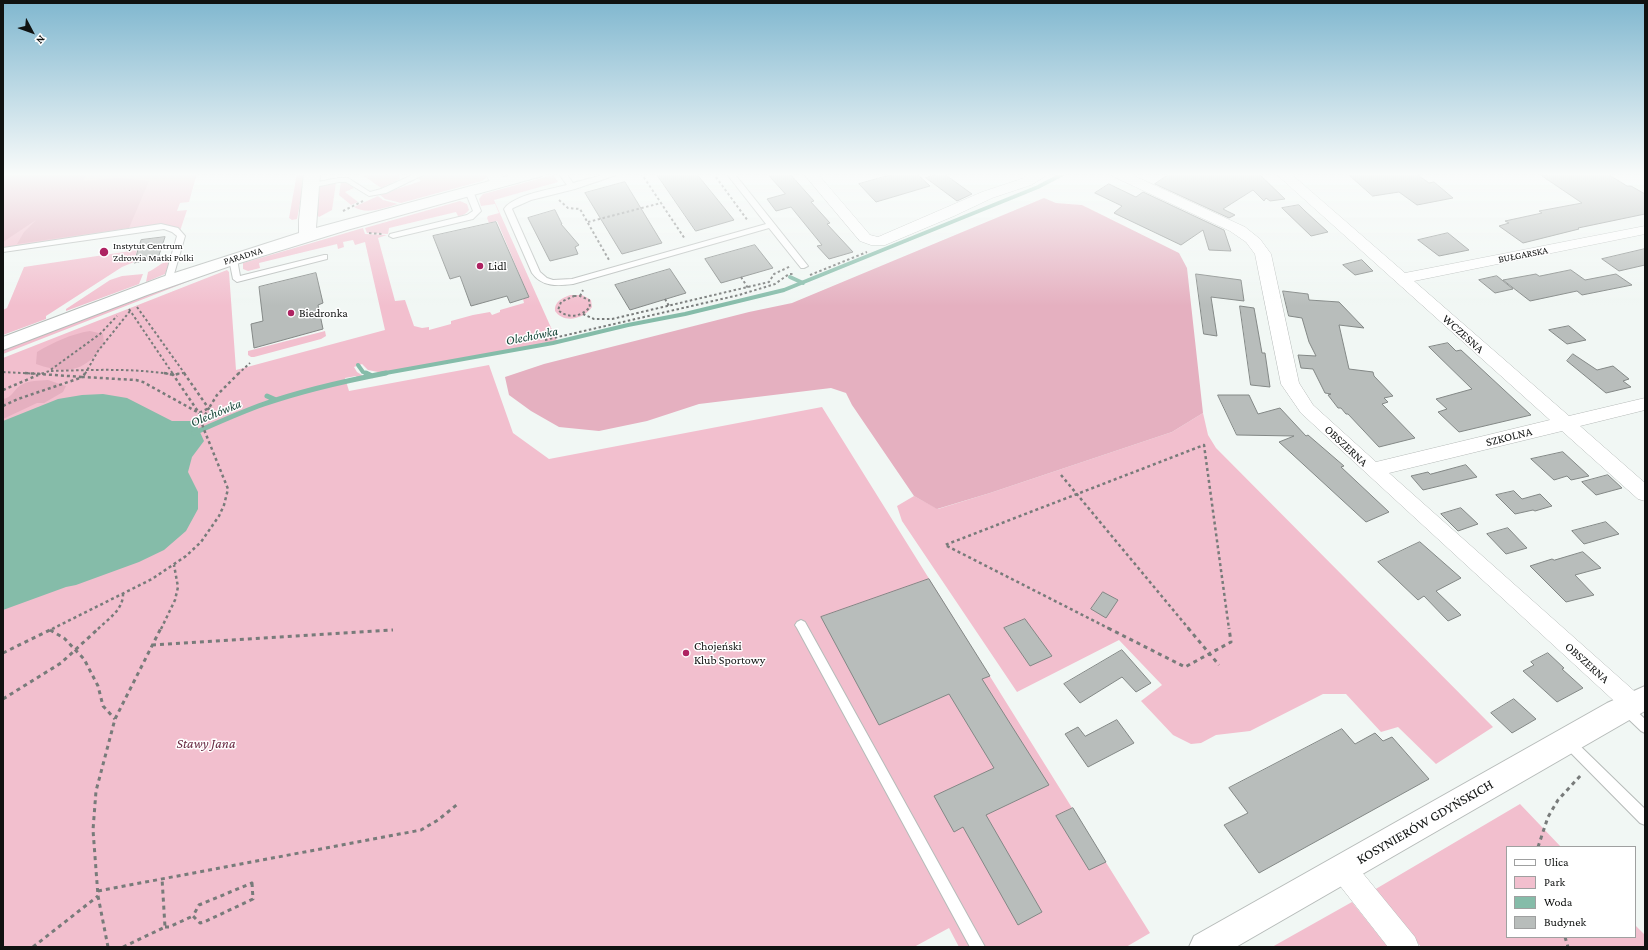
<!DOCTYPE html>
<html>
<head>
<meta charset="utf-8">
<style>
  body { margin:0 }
  #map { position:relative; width:1648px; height:950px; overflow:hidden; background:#f1f7f4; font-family:"Crimson Pro",serif }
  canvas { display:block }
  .frame { position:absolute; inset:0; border:4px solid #101211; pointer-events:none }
  .legend { position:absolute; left:1506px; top:846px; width:130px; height:92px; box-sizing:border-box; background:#fff; border:1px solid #9fa0a0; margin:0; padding:5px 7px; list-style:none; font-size:12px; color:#101211 }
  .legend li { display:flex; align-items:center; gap:8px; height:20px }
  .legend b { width:20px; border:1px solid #9fa0a0 }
  .north { position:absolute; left:12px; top:12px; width:40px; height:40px; -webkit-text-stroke:3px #fff; paint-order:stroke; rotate:131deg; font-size:11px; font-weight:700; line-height:16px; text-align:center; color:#101211 }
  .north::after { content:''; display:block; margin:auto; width:14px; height:18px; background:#101211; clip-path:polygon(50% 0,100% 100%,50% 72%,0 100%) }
</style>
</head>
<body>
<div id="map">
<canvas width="1648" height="950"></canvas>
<div class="frame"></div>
<ul class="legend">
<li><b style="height:5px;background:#fff"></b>Ulica</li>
<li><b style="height:11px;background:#f2bfce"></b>Park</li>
<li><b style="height:11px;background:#85bca9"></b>Woda</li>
<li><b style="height:11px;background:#b8bdbb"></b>Budynek</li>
</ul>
<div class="north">N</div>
</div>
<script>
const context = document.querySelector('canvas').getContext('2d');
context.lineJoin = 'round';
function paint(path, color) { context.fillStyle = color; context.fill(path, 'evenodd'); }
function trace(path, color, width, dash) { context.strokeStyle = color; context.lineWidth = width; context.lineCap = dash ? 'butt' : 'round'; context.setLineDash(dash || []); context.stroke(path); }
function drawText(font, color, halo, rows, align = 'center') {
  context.font = font + ' "Crimson Pro",serif'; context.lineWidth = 3; context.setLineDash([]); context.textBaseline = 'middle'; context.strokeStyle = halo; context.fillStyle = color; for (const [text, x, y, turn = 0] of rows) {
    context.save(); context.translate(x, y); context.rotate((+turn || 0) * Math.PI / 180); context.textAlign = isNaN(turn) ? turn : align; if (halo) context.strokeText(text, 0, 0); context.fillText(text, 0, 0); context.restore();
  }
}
paint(new Path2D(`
  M 3,173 L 197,173 L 189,202 L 180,203 L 177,211 L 187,210 L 180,231 L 175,227 L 162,224 L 3,248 Z
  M 297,173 L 306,173 L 297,219 L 292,220 L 289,218 Z
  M 360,173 L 385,173 L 385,175 L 398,173 L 400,179 L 381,188 Z
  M 428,173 L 486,173 L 486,178 L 482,181 L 401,203 L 385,199 L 380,195 C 394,189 407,186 421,181 L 417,177 Z
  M 553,175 L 558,182 L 494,200 L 557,341 L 533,347 L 383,373 L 368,370 L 362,364 L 354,367 L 357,372 L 365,377 L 357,378 L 356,376 L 345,378 L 349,391 L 489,365 L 513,433 L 549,459 L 822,407 L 1150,933 L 1126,947 L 959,947 L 949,928 L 914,947 L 3,947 L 3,358 L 227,270 L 229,272 L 236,370 L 385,330 L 365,242 L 355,245 L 353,240 L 343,242 L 344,247 L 338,249 L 337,244 L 259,263 L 260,268 L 248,271 L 243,269 L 243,263 L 363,228 L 365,234 L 387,235 L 378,238 L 395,301 L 405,300 L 414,326 L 422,328 L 429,327 L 429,330 L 451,324 L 451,321 L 473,315 L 490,312 L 492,315 L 500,312 L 500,310 L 524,303 L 523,299 L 529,297 L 497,221 L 489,223 L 487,218 L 488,216 L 499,213 L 495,204 L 481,206 L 479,199 L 483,194 Z
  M 341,181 L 344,181 L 354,188 L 345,192 L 358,202 L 351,205 L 339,195 Z
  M 336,183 L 332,210 L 319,217 L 316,214 L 317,187 Z
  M 378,196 L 383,200 L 398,204 C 384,208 367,215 354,207 Z
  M 460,201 L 467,204 L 469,210 C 466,214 462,216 458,216 L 456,212 L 389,228 L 388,234 L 367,233 L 365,228 Z
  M 137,250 L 134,262 L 122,267 L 46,316 L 46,319 L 3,335 L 3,310 L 7,308 L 24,267 Z
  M 170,261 L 165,274 L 146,282 L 148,272 C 157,268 161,262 170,261 Z
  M 210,273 L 3,354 L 3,350 L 157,290 Z
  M 143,274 L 139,284 L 66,311 L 66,309 L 110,280 L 122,276 Z
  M 570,295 L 582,295 L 591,300 L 592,307 C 584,319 564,324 555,311 C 554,302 562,298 570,295 Z
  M 325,331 L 326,336 L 321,339 L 254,357 L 251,357 L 248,355 L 248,351 Z
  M 1203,413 L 1208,435 L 1216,448 L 1493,727 L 1436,764 L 1398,727 L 1381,732 L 1346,694 L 1323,694 L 1250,731 L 1216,735 L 1201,743 L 1191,744 L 1173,735 L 1141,701 L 1162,685 L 1119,640 L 1017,692 L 902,521 L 897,506 L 914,496 L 938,509 L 990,493 L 1172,432 Z
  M 1520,804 L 1561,847 L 1507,847 L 1507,937 L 1635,937 L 1635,925 L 1645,935 L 1645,947 L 1421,947 L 1374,890 Z
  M 1352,902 L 1388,947 L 1272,947 Z`), '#f2bfce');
paint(new Path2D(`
  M 5,173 L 86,173 L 84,181 L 119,178 L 149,181 L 129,228 L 17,244 L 24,232 L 36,220 L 3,242 L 3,175 Z
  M 1044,198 L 1056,203 L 1082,205 L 1179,253 L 1187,268 L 1203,413 L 1172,432 L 990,493 L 937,509 L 914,496 L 852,405 L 846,393 L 831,388 L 699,404 L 647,421 L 599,431 L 559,427 L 531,411 L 509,395 L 505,377 L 544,364 L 749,312 L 792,303 Z
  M 90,331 L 103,334 L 104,343 C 87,372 66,375 36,364 L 37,352 C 54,342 71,334 90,331 Z
  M 48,380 L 66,386 L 63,392 L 44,403 L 37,403 L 3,419 L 3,399 C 12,398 14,389 21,385 C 29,380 39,381 48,380 Z`), '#e5b0c0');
paint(new Path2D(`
  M 103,394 L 127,398 L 172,421 L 195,421 L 204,441 L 192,457 L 188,472 L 198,492 L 198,509 L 186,531 L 164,550 L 139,562 L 76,585 L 66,587 L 3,610 L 3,421 L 58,399 L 82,395 Z`), '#85bca9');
trace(new Path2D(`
  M 790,277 L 803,283
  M 358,365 L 363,372 L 368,374
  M 380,374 L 553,343 L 628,325 L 685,314 L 784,290 L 1038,187 L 1065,173`), '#85bca9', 4);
trace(new Path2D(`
  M 366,373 L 372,376
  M 267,396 L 276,400
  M 194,433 C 217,423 241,412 264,404 C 304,390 345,381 386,373`), '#85bca9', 5);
const building = new Path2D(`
  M 656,173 L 696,173 L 734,220 L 696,231 Z
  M 767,173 L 789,173 L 814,201 L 811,202 L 830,223 L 827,224 L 853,252 L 829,259 L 817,246 L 822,245 L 791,207 L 776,211 L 767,199 L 785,194 Z
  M 897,173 L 916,173 L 930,186 L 876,202 L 859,184 Z
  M 940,173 L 943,173 L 972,194 L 957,201 L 926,178 Z
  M 1171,173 L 1258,173 L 1285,199 L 1270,201 L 1266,198 L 1264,201 L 1253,190 L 1223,209 L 1235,215 L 1229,218 L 1155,184 Z
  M 1347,173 L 1415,173 L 1429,183 L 1434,182 L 1453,198 L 1417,205 L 1399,192 L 1373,196 Z
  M 1558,173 L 1606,173 L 1627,186 L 1631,186 L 1645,194 L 1645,214 L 1578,228 L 1579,229 L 1523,243 L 1499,226 L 1509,223 L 1505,221 L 1542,213 L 1539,211 L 1582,203 L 1542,176 Z
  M 625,182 L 662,243 L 622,254 L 585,193 Z
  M 1109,184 L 1136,197 L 1143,192 L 1224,230 L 1231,251 L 1209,250 L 1203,230 L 1181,245 L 1114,213 L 1122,206 L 1095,193 Z
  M 1299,205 L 1305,211 L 1328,232 L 1311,236 L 1282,208 Z
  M 555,210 L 562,224 L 561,224 L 579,245 L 575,247 L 578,254 L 550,261 L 528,218 Z
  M 496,222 L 529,297 L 510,303 L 507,296 L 471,306 L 460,276 L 450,279 L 433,236 Z
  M 1448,233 L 1469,250 L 1439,256 L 1418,240 Z
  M 165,237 L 158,258 L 134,263 L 141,240 Z
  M 755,245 L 773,268 L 721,283 L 705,259 Z
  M 1645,249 L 1645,265 L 1619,271 L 1602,259 Z
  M 1362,260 L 1373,271 L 1355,275 L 1343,265 Z
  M 670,269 L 686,293 L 630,310 L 615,285 Z
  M 1571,270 L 1585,280 L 1616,274 L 1632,285 L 1582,295 L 1577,291 L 1530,301 L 1503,280 L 1536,274 L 1539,276 Z
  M 316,273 L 323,303 L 318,305 L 323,329 L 254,348 L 251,324 L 263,321 L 259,287 Z
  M 1196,274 L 1241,280 L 1244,301 L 1211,297 L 1217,336 L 1204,334 Z
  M 1497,276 L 1513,289 L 1495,293 L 1479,280 Z
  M 1283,291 L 1308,294 L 1309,300 L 1339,302 L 1364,328 L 1339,325 L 1349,369 L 1373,372 L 1374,376 L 1393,396 L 1384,398 L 1388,402 L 1382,404 L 1415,438 L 1379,447 L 1348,414 L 1346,414 L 1341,408 L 1338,408 L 1328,395 L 1331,394 L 1325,393 L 1313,369 L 1301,368 L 1298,355 L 1316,356 L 1309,342 L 1302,318 L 1289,316 Z
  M 1240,306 L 1254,308 L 1262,353 L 1265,353 L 1270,387 L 1251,385 Z
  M 1569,326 L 1586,340 L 1567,344 L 1549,330 Z
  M 1448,343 L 1456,351 L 1461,350 L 1531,415 L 1459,432 L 1438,412 L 1447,409 L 1436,399 L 1472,389 L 1429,347 Z
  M 1573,354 L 1597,370 L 1613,366 L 1629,379 L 1623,381 L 1631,387 L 1606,393 L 1567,361 Z
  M 1218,395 L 1249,395 L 1258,414 L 1280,408 L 1306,436 L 1308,435 L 1344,466 L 1341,467 L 1389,512 L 1366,522 L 1279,442 L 1294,436 L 1237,435 Z
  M 1563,452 L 1589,476 L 1571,480 L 1567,476 L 1554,480 L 1531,459 Z
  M 1466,465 L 1477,477 L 1423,490 L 1411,476 L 1428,472 L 1430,474 Z
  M 1608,475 L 1622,488 L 1596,495 L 1582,482 Z
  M 1514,491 L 1522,499 L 1540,494 L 1552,506 L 1535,511 L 1533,510 L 1515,514 L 1496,495 Z
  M 1461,508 L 1478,524 L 1458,531 L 1441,514 Z
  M 1606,522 L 1619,534 L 1584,544 L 1572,531 Z
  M 1508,528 L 1527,548 L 1506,554 L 1487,534 Z
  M 1420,542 L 1461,578 L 1436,591 L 1461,615 L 1448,621 L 1424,596 L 1418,600 L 1378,562 Z
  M 1583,552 L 1601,568 L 1575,575 L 1594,595 L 1566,602 L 1530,566 L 1552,559 L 1554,560 Z
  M 929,579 L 990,676 L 982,679 L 1049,785 L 986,815 L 1042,912 L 1018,925 L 963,827 L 954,832 L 934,796 L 994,768 L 949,694 L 879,725 L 821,617 Z
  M 1103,592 L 1118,600 L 1106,618 L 1091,609 Z
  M 1025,619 L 1052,656 L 1030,666 L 1004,628 Z
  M 1122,650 L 1151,683 L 1136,692 L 1122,677 L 1080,703 L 1064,684 Z
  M 1548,653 L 1564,668 L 1562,669 L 1583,688 L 1557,702 L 1523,671 L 1534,665 L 1531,662 Z
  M 1514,699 L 1536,719 L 1512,733 L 1491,713 Z
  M 1117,720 L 1134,743 L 1088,767 L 1065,734 L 1078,727 L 1085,736 Z
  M 1342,729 L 1355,744 L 1375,733 L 1383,741 L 1392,737 L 1429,779 L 1259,873 L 1224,825 L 1248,813 L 1229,788 Z
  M 1073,808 L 1106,862 L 1089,870 L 1056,816 Z`);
paint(building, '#b8bdbb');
trace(building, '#838886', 1);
const service = new Path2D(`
  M 417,173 L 427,173 L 386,193 L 369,196 L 346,182 L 339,182 L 310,188 L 306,186 L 307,184 L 339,178 L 348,178 L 370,192 L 381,189 Z
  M 558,173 L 566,173 L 573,183 L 610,173 L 622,173 L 575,189 L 531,200 L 513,208 L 512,209 L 540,272 L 547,278 L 553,280 L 572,279 L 766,224 L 726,173 L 734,173 L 808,266 L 804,268 L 801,268 L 769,228 L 573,284 C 557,286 542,287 532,273 L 504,209 C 513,195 551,189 567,185 Z
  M 466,189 L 472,189 L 473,191 L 481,211 L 473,219 L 393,238 L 389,236 L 390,234 L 467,215 L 473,211 L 465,191 Z
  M 161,224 L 178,228 L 185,236 L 172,281 L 168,284 L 164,281 L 177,236 L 172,232 L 164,229 L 3,252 L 3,248 Z
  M 324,255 L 327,255 L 327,259 L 237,282 L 233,279 L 229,259 L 233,257 L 237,259 L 240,276 Z
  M 801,620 L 805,622 L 985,947 L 970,947 L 797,628 L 795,625 L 797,622 Z
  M 1625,702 L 1629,704 L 1645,719 L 1645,733 L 1641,731 L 1621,712 L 1619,708 L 1621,704 Z
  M 1567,735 L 1571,737 L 1645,809 L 1645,825 L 1640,823 L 1563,745 L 1561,741 L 1563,737 Z`);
const minor = new Path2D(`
  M 485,173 L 499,173 L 505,183 L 503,186 L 498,187 L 493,186 Z
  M 803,173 L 817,173 L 870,235 L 878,237 L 982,192 L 1021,179 L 1032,173 L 1048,173 L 1046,176 L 1031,185 L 992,198 L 954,216 L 885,245 L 871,245 L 860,241 Z
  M 1110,173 L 1128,173 L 1245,227 L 1260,239 L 1271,254 L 1299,383 L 1313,405 L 1376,462 L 1550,420 L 1275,173 L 1290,173 L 1405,273 L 1645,226 L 1645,234 L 1414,281 L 1569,416 L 1645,398 L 1645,410 L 1580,426 L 1645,483 L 1645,501 L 1638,499 L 1562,431 L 1389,473 L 1641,697 L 1645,704 L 1641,711 L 1633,715 L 1625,711 L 1301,413 L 1281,384 L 1255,254 L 1246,242 L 1230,231 L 1112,176 Z
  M 1343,856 L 1352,860 L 1415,937 L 1419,947 L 1388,947 L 1334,878 L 1330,869 L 1334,860 Z`);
const tertiary = new Path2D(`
  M 304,173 L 320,173 L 316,228 L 519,173 L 544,173 L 542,176 L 347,230 L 230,266 L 147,295 L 3,350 L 3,337 L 162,277 L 299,233 L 299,220 Z
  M 1645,686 L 1645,711 L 1236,947 L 1189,947 L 1194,936 L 1607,703 Z`);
trace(service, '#b6bbb9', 2);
trace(minor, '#b6bbb9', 1);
trace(tertiary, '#b6bbb9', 2);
trace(new Path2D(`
  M 641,173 L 685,239
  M 713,173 L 748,221
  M 559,200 L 568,208 L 580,209 L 609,260
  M 343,211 L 363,201
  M 588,222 L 661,203
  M 369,233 L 382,234
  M 810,275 L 867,252
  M 741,277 L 748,288
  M 574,296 L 580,296 L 589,300 L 590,307 C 581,317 568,319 558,310 L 561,302 Z
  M 580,296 L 583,290
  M 665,299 L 669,306
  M 137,307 L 185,374
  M 129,309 L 173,374
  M 583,314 L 594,319 L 612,319 L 769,282 L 774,274 L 791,266
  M 545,340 L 739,295 L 775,284 L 789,274 L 794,274
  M 51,371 C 91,370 130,368 170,374
  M 3,372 L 41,374
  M 42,374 L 49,371 L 100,334 L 117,316
  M 85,374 L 98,351 L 130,311
  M 177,374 L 183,373
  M 238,374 L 250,363`), '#787b7a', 2, [2.5, 2.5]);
trace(new Path2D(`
  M 25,373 L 83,377 L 85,373
  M 164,373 L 174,375 L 181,373
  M 184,373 L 209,409 L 202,419
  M 42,374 L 43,373
  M 3,390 L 38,375
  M 3,406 L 18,399 L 83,377 L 136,380 L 143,382 L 199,413 L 209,408 L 217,395 L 239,373
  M 1061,475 L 1189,629
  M 52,629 L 152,579 L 186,556 L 201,542 L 219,516 L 224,505 L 228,489 L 203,427 L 199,413 L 172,373
  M 98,629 C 109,618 123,610 123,594
  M 161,629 L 175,600 L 178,587 L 174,565
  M 1110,629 L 945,545 L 1204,445 L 1229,629`), '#787b7a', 2.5, [3, 3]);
trace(new Path2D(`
  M 1108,628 L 1185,667 L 1231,642 L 1229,628
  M 1188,628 L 1219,665
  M 50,630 L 64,638 L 84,659 L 98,686 L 103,706 L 115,719
  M 152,645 L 393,630
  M 3,653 L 54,628
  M 3,699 L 61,663 L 99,628
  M 1538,847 L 1548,817 L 1558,800 L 1581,775
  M 252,883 L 253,899 L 204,922 L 200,923 L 193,916 L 199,905 Z
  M 98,891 L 421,830 L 438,820 L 459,803
  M 165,927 L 169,927 L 193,916
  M 1565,937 L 1568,947
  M 33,947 L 98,896
  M 108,947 L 98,896 L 93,830 L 96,791 L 115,719 L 161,628
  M 123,947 L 165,927 L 162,878`), '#787b7a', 3, [4, 4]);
paint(service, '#fff');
paint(minor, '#fff');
paint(tertiary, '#fff');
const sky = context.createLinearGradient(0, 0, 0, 306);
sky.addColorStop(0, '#80b7cf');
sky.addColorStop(0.57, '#f9fbfa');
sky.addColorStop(1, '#f9fbfa00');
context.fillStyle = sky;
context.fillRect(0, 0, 1648, 306);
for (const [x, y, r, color] of [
  [104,252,5,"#ae2362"],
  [480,266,4,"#ae2362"],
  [291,313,4,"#ae2362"],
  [686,653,4,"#ae2362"]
]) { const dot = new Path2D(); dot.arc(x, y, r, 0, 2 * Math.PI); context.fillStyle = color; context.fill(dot); trace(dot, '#fff', 1.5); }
drawText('10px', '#101211', '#fff', [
  ["Instytut Centrum",113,246],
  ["Zdrowia Matki Polki",113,258]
], 'left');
drawText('10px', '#101211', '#fff', [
  ["BUŁGARSKA",1523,255,-11],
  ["PARADNA",243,256,-17]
]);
drawText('12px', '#101211', '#fff', [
  ["Lidl",488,266],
  ["Biedronka",299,313],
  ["Chojeński",694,646],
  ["Klub Sportowy",694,660]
], 'left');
drawText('12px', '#101211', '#fff', [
  ["WCZESNA",1463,334,42],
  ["SZKOLNA",1509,437,-14],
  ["OBSZERNA",1346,446,43],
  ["OBSZERNA",1587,663,42]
]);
drawText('italic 13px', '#19483a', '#fff', [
  ["Olechówka",532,336,-11],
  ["Olechówka",216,413,-22]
]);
drawText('italic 14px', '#692a42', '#fff', [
  ["Stawy Jana",206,744]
]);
drawText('14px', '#101211', '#fff', [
  ["KOSYNIERÓW GDYŃSKICH",1425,822,-30]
]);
</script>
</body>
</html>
